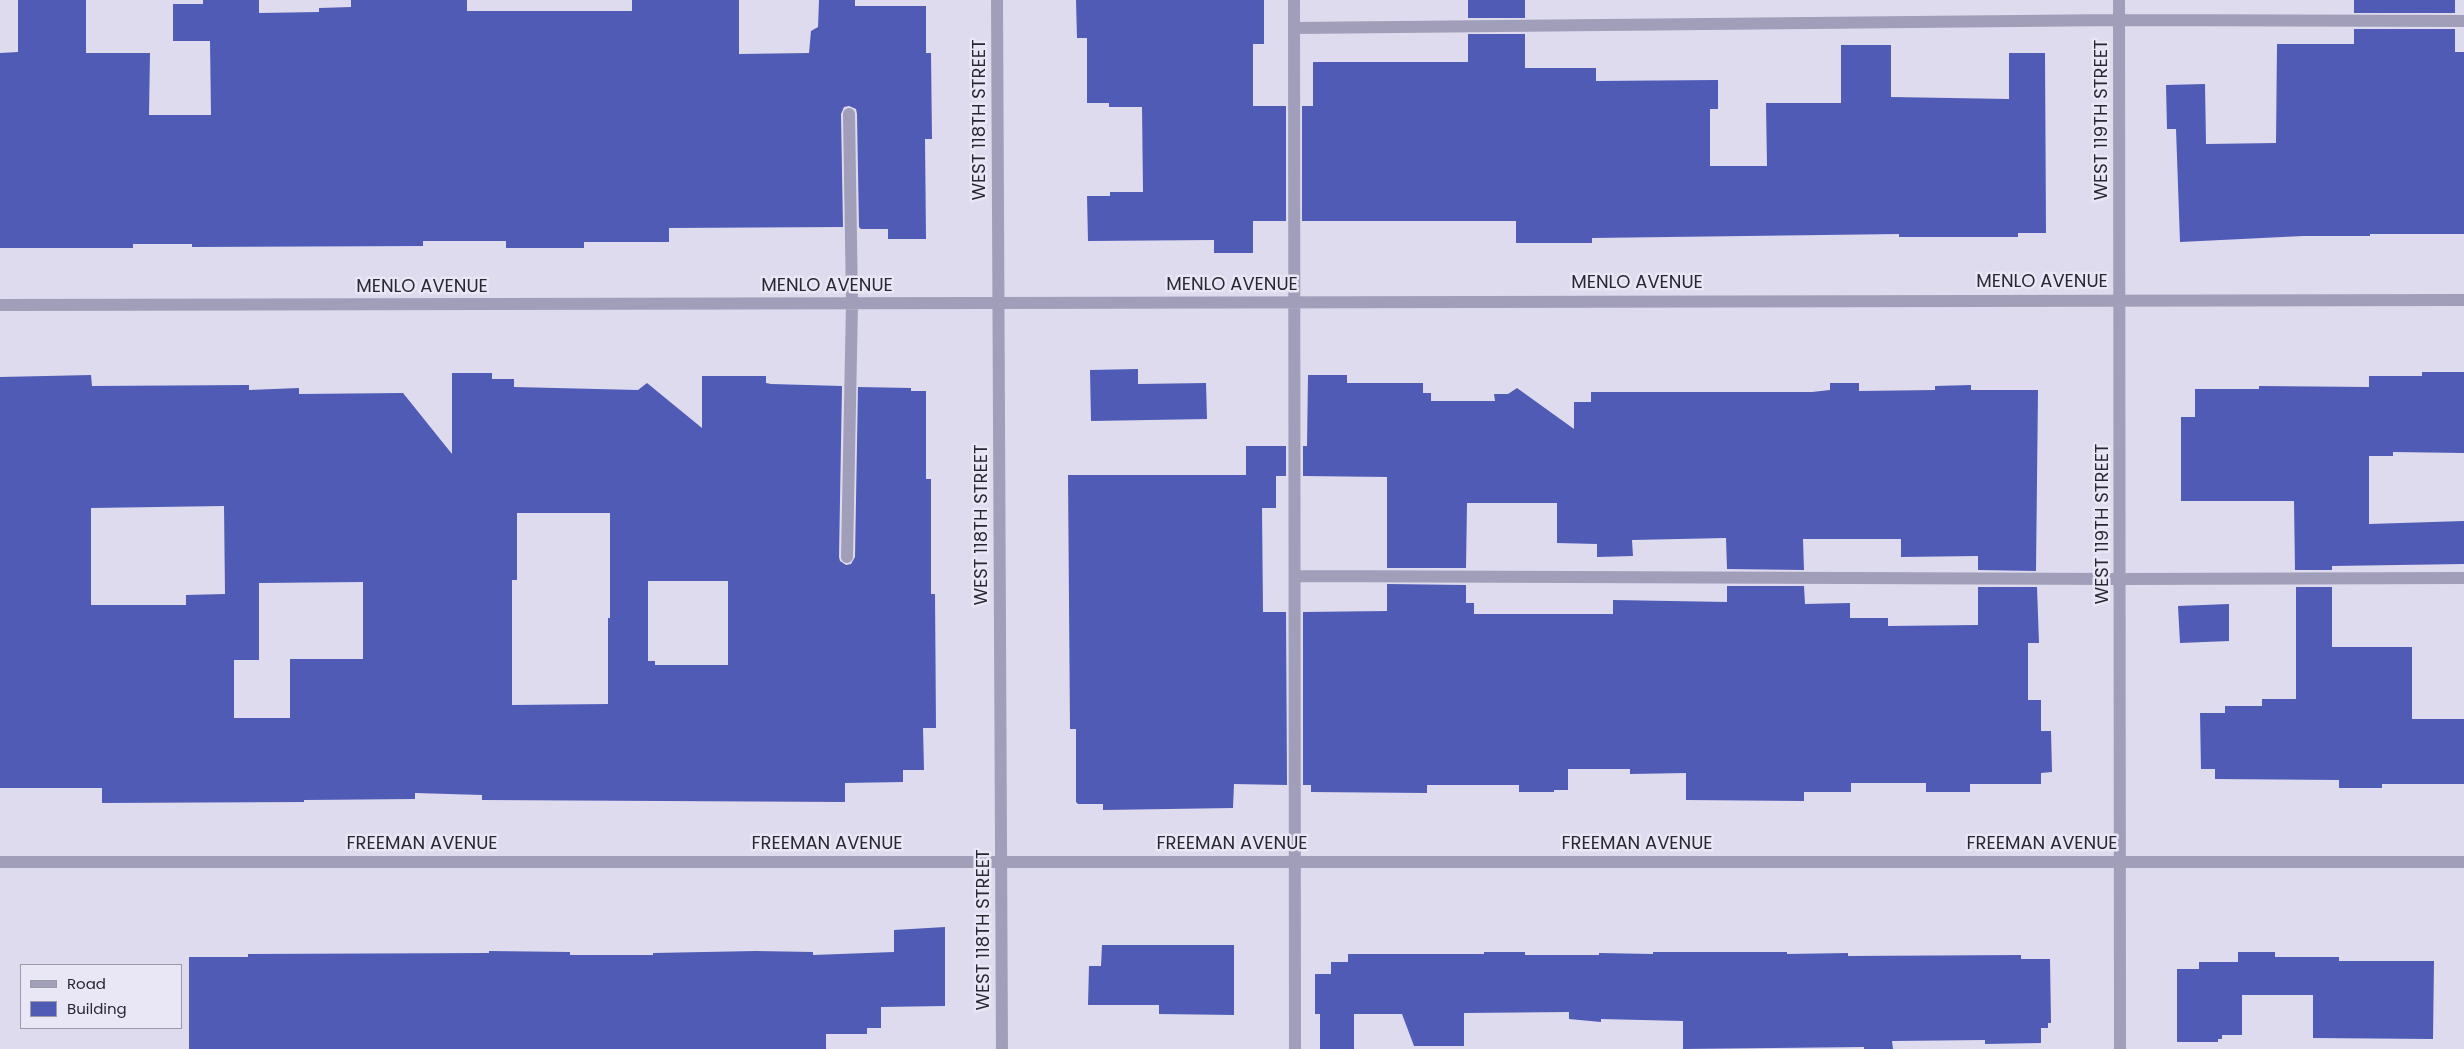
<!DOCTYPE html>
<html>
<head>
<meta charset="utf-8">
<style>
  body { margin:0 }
  #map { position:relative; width:2464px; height:1049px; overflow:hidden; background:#dedbee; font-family:Poppins,sans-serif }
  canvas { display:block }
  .legend { position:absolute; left:20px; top:964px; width:162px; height:65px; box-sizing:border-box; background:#e9e6f6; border:1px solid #9b9aa8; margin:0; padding:6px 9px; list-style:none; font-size:15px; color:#272832 }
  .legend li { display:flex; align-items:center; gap:10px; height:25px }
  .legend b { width:25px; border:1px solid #9b9aa8 }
</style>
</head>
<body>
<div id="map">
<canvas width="2464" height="1049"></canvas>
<ul class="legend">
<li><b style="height:6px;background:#a09eb8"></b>Road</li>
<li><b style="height:14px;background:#505bb6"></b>Building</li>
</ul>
</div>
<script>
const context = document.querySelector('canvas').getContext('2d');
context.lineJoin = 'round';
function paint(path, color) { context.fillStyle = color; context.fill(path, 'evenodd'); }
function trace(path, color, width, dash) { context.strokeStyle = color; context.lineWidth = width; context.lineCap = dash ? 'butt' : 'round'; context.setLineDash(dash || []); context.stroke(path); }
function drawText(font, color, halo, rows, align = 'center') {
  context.font = font + ' Poppins,sans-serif'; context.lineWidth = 5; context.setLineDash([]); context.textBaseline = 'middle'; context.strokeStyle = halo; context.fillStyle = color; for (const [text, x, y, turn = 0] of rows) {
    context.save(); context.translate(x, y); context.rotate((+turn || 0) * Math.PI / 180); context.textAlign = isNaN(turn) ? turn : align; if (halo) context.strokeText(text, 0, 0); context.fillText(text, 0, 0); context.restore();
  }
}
paint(new Path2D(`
  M 18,0 L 86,0 L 86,53 L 150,53 L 149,115 L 211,115 L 210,41 L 173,41 L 173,4 L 203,4 L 203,0 L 259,0 L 259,13 L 319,12 L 319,8 L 351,7 L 351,0 L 467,0 L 467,11 L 632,11 L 632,0 L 739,0 L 739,54 L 809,53 L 811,31 L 818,27 L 819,0 L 855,0 L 855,6 L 926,6 L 926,53 L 931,53 L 932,139 L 925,139 L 926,239 L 888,239 L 888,229 L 861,229 L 859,227 L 857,114 L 856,109 L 849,106 L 844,107 L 841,114 L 843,227 L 669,228 L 669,242 L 584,242 L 584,248 L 506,248 L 506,241 L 423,241 L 423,246 L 192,247 L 192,244 L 133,244 L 133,248 L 0,248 L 0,53 L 18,52 Z
  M 1076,0 L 1264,0 L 1264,44 L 1253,44 L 1253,106 L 1286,106 L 1286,221 L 1253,221 L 1253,253 L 1214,253 L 1214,240 L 1088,241 L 1087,196 L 1110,196 L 1110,192 L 1143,192 L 1142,107 L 1109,107 L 1109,103 L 1087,103 L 1087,38 L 1077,38 Z
  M 1468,0 L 1525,0 L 1525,18 L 1468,18 Z
  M 2354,0 L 2455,0 L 2455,13 L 2354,13 Z
  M 2354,29 L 2455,29 L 2455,52 L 2464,52 L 2464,234 L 2370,234 L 2370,236 L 2303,236 L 2180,242 L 2176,129 L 2167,129 L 2166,85 L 2205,84 L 2206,144 L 2276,143 L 2277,44 L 2354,44 Z
  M 1468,34 L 1525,34 L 1525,68 L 1596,68 L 1596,81 L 1718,80 L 1718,109 L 1710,109 L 1710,166 L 1767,166 L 1766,103 L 1841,103 L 1841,45 L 1891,45 L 1891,97 L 2009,99 L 2009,53 L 2045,53 L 2046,233 L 2018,233 L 2018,237 L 1899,237 L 1899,234 L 1592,238 L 1592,243 L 1516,243 L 1516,221 L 1302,221 L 1302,106 L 1313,106 L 1313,62 L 1468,62 Z
  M 1138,369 L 1138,384 L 1206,383 L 1207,419 L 1091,421 L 1090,370 Z
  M 2422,372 L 2464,372 L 2464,453 L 2393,452 L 2393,456 L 2369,456 L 2369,524 L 2464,521 L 2464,564 L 2332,566 L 2332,570 L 2295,570 L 2294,501 L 2181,501 L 2181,417 L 2195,417 L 2195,389 L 2259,389 L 2259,386 L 2369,387 L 2369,376 L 2422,376 Z
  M 452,373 L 492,373 L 492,379 L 514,379 L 514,387 L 638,390 L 647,383 L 702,428 L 702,376 L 766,376 L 766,383 L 771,384 L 842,386 L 839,557 L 840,561 L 846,565 L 851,564 L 855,557 L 858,387 L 911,388 L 911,391 L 926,391 L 926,479 L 931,479 L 931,594 L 935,594 L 936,728 L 923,728 L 924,770 L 903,770 L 903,782 L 845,783 L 845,802 L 482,800 L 482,795 L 415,793 L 415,799 L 304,800 L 304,802 L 102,803 L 102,788 L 0,788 L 0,377 L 91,375 L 92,386 L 249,385 L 249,390 L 299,388 L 299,394 L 403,393 L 452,454 ZM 224,506 L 225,594 L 186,595 L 186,605 L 91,605 L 91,508 ZM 517,513 L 610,513 L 610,618 L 608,618 L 608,704 L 512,705 L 512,580 L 517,580 ZM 648,581 L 728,581 L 728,665 L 655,665 L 655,661 L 648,661 ZM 363,582 L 363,659 L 290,659 L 290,718 L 234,718 L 234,660 L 259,660 L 259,583 Z
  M 1308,375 L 1347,375 L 1347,383 L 1423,383 L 1423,393 L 1431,393 L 1431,401 L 1495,401 L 1494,394 L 1508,394 L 1517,388 L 1574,429 L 1574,402 L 1591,402 L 1591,392 L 1812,392 L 1830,390 L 1830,383 L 1859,383 L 1859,391 L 1935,390 L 1935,386 L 1971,385 L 1971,390 L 2038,390 L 2036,571 L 1978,570 L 1978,556 L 1901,557 L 1901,539 L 1803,539 L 1804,570 L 1727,569 L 1726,538 L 1632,540 L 1633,556 L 1597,557 L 1597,544 L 1557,543 L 1557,503 L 1467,503 L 1466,568 L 1387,568 L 1387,477 L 1303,476 L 1303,446 L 1307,446 Z
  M 1246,446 L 1286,446 L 1286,476 L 1276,476 L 1276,508 L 1262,508 L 1263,612 L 1286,612 L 1287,785 L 1234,784 L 1233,808 L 1103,810 L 1103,804 L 1078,804 L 1076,802 L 1076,729 L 1070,729 L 1068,475 L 1246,475 Z
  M 1387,584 L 1466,585 L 1466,603 L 1474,603 L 1474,614 L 1613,614 L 1613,600 L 1727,602 L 1727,586 L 1804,586 L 1805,604 L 1850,603 L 1850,618 L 1888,618 L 1888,626 L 1978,625 L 1978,587 L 2037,587 L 2039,643 L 2028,643 L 2028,700 L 2041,700 L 2041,731 L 2051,731 L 2052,772 L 2041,773 L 2041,784 L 1970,784 L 1970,792 L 1926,792 L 1926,783 L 1851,783 L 1851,792 L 1804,792 L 1804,801 L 1686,800 L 1686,773 L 1630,774 L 1630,769 L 1568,769 L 1568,790 L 1554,790 L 1554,792 L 1519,792 L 1519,785 L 1427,785 L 1427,793 L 1311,792 L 1311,785 L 1303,785 L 1303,612 L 1387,611 Z
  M 2296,587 L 2332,587 L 2332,647 L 2412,647 L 2412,719 L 2464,719 L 2464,784 L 2382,784 L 2382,788 L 2339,788 L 2339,780 L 2215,779 L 2215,769 L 2201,769 L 2200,713 L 2225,713 L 2225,706 L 2262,706 L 2262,699 L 2296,699 Z
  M 2229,604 L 2229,641 L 2180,643 L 2178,606 Z
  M 945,927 L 945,1006 L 881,1007 L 881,1028 L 867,1028 L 867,1034 L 826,1034 L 826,1049 L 189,1049 L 189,957 L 248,957 L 248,954 L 489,953 L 489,951 L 570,952 L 570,955 L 653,955 L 653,953 L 756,951 L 813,952 L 813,955 L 894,952 L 894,930 Z
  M 1102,945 L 1234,945 L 1234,1015 L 1159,1014 L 1159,1005 L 1088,1005 L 1089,966 L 1101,966 Z
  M 1484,952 L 1525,952 L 1525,955 L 1599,955 L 1599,953 L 1653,954 L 1653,952 L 1787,952 L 1787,954 L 1848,953 L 1848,956 L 2021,955 L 2021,959 L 2050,959 L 2051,1023 L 2048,1023 L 2048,1028 L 2041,1028 L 2041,1043 L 1985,1044 L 1985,1040 L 1892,1041 L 1893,1049 L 1864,1049 L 1864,1047 L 1683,1049 L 1683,1021 L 1601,1019 L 1601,1022 L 1569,1019 L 1569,1012 L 1464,1013 L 1464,1046 L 1414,1046 L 1402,1014 L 1354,1014 L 1354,1049 L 1320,1049 L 1320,1014 L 1315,1014 L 1315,974 L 1331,974 L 1331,962 L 1348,962 L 1348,954 L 1484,954 Z
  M 2238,952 L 2275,952 L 2275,957 L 2339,957 L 2339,961 L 2434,961 L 2433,1039 L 2313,1038 L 2313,995 L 2242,995 L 2242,1035 L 2222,1035 L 2222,1039 L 2218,1039 L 2218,1042 L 2177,1042 L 2177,969 L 2199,969 L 2199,962 L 2238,962 Z`), '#505bb6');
trace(new Path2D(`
  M 997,0 L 1002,1049
  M 1294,0 L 1295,1049
  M 2119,0 L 2120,1049
  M 1294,28 L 2119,20 L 2464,21
  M 0,305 L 2464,300
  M 847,557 L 852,303 L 849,114
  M 1295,576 L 2121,579 L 2464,578
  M 0,862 L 2464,862`), '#a09eb8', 12);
drawText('18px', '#272832', '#e9e6f6', [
  ["WEST 118TH STREET",980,120,-90],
  ["WEST 119TH STREET",2102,120,-90],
  ["MENLO AVENUE",2042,282],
  ["MENLO AVENUE",1637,283],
  ["MENLO AVENUE",1232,285],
  ["MENLO AVENUE",827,286],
  ["MENLO AVENUE",422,287],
  ["WEST 119TH STREET",2103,524,-90],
  ["WEST 118TH STREET",982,525,-90],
  ["FREEMAN AVENUE",422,844],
  ["FREEMAN AVENUE",827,844],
  ["FREEMAN AVENUE",1232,844],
  ["FREEMAN AVENUE",1637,844],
  ["FREEMAN AVENUE",2042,844],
  ["WEST 118TH STREET",984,930,-90]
]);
</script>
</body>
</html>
